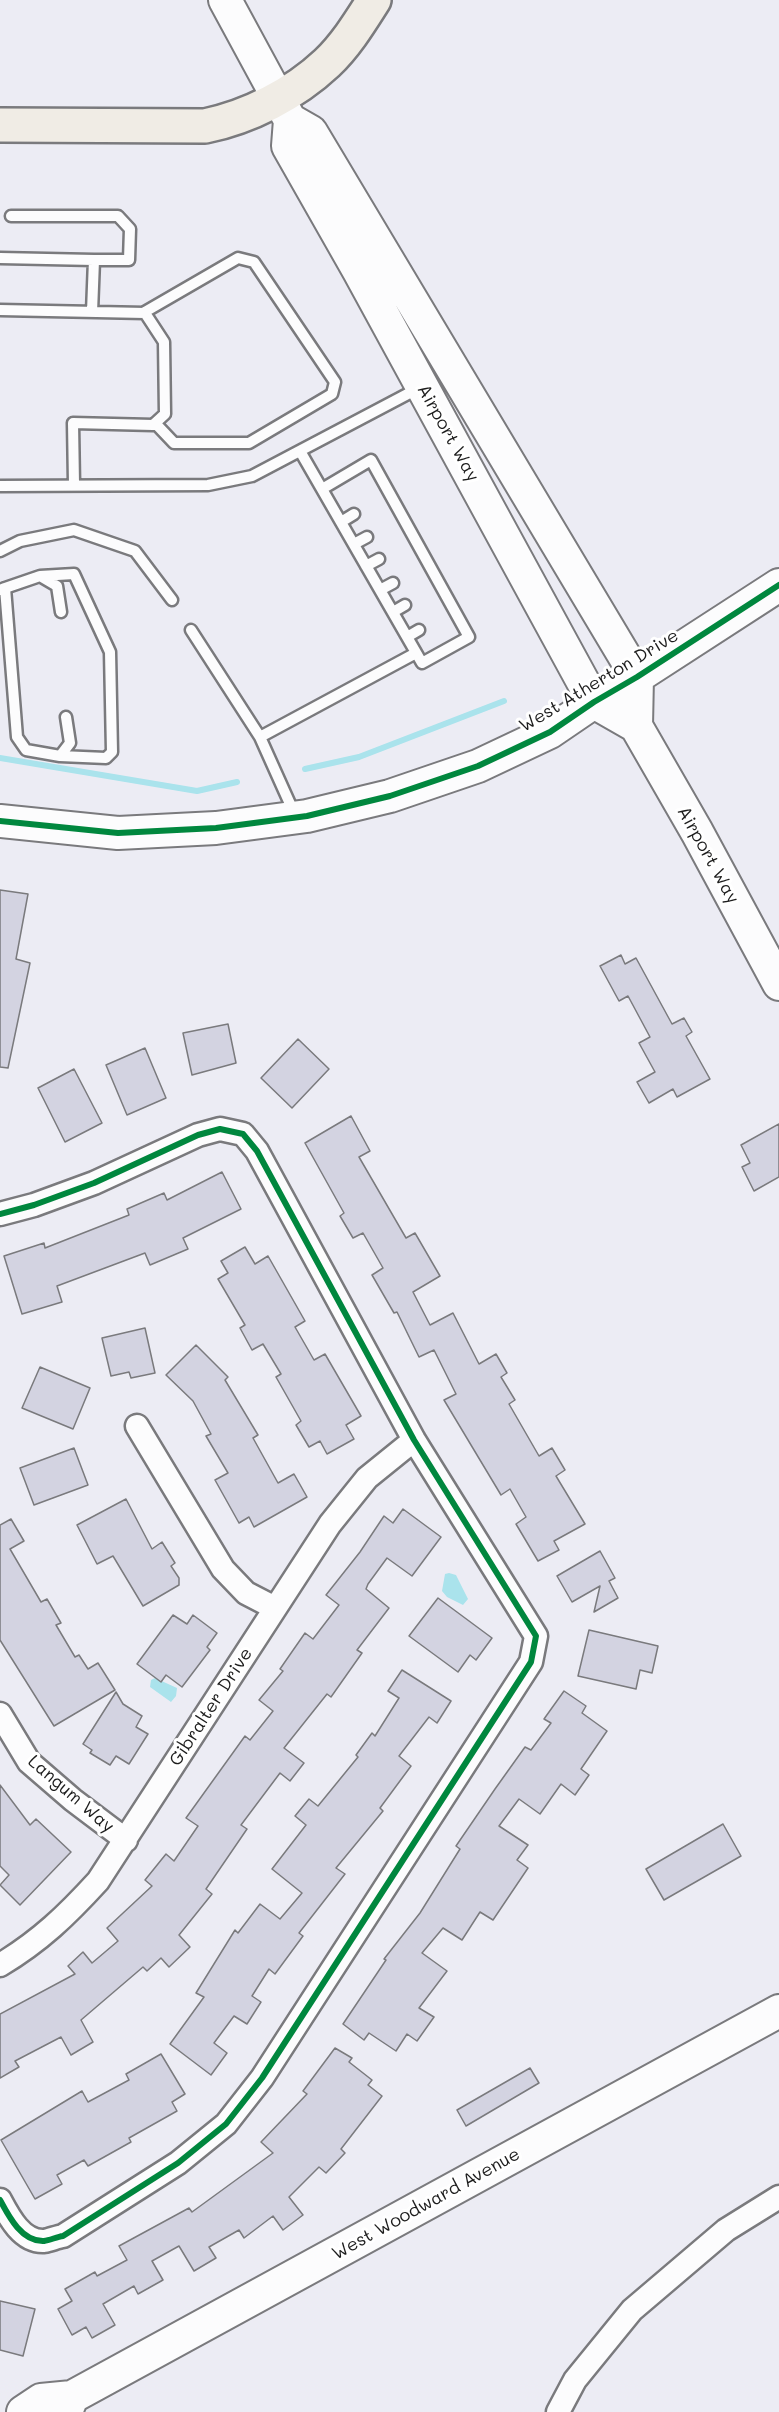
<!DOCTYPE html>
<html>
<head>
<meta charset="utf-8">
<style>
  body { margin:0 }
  canvas { display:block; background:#ececf4 }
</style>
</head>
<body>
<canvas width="779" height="2412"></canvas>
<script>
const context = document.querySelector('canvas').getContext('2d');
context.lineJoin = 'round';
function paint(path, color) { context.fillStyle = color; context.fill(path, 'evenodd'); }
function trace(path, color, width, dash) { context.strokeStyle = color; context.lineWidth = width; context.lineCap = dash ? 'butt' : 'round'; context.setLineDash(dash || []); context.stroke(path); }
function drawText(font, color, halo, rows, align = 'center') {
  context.font = font + ' Mali,sans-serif'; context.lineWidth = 6; context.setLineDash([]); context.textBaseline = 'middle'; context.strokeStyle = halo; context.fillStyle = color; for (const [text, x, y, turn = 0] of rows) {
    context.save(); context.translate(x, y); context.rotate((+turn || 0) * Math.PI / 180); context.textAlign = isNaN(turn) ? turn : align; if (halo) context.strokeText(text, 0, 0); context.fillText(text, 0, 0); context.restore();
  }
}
paint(new Path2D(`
  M 449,1573 L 456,1575 L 468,1599 L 463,1605 L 447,1597 L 442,1591 L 445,1574 Z
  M 155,1678 L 177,1688 L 176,1696 L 171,1702 L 150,1687 L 151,1680 Z`), '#aae3ec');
trace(new Path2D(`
  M 0,758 L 197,791 L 237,782
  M 305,769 L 359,757 L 504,701`), '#aae3ec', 6);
const building = new Path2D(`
  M 0,890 L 28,894 L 16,959 L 30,963 L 8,1068 L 0,1067 Z
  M 621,955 L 625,964 L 636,958 L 672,1024 L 684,1018 L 692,1032 L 686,1036 L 710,1079 L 677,1097 L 673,1089 L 649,1103 L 637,1082 L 655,1072 L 639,1043 L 650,1037 L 628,996 L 619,1001 L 600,966 Z
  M 228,1024 L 236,1063 L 192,1075 L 183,1033 Z
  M 298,1039 L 329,1069 L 292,1108 L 261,1078 Z
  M 145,1048 L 166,1098 L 127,1115 L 106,1065 Z
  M 74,1069 L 102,1123 L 65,1142 L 38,1088 Z
  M 351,1116 L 370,1151 L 359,1157 L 406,1238 L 415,1233 L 440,1276 L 413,1292 L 430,1325 L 453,1313 L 479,1364 L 496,1354 L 507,1373 L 501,1377 L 515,1400 L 509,1404 L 539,1456 L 552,1448 L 565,1470 L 556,1476 L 585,1524 L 554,1541 L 559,1550 L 538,1561 L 516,1524 L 526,1517 L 510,1489 L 501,1495 L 444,1400 L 456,1394 L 434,1350 L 419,1357 L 397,1312 L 394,1313 L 372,1275 L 383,1268 L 363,1233 L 353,1238 L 340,1216 L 344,1213 L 305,1143 Z
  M 779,1124 L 779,1177 L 754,1191 L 742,1167 L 750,1163 L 741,1145 Z
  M 222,1172 L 241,1209 L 183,1238 L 188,1249 L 150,1265 L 145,1253 L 57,1286 L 62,1302 L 22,1314 L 4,1256 L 44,1243 L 45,1248 L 129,1215 L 127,1209 L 164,1193 L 167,1200 Z
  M 245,1247 L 255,1264 L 268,1256 L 305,1321 L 295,1327 L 314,1360 L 325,1354 L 361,1416 L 346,1425 L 354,1439 L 327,1454 L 320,1441 L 309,1447 L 296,1425 L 301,1421 L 276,1377 L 281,1374 L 263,1344 L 252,1350 L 240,1328 L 245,1325 L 218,1279 L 228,1273 L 221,1261 Z
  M 145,1328 L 155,1373 L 131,1378 L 129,1372 L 111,1376 L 102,1338 Z
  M 196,1345 L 228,1377 L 225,1380 L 258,1435 L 253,1438 L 278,1483 L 294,1474 L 307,1497 L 254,1527 L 249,1517 L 239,1523 L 215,1480 L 228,1473 L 206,1436 L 211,1434 L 193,1401 L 166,1375 Z
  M 40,1367 L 90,1388 L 73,1429 L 22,1408 Z
  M 74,1448 L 88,1485 L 34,1505 L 20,1468 Z
  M 126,1499 L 152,1549 L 162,1542 L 175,1563 L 171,1566 L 179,1578 L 179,1585 L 143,1606 L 113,1556 L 97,1564 L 77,1525 Z
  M 403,1509 L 441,1537 L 412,1576 L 387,1558 L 368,1584 L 366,1589 L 389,1608 L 357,1650 L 362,1653 L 331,1697 L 327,1694 L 284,1748 L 304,1763 L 290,1781 L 280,1773 L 241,1825 L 247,1829 L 206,1889 L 212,1894 L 179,1935 L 190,1947 L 169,1967 L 161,1958 L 147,1971 L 143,1967 L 81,2020 L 93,2042 L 71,2055 L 61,2037 L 15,2061 L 19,2067 L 0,2078 L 0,2014 L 75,1974 L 68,1966 L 83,1952 L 92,1963 L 118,1941 L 107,1928 L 152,1886 L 145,1880 L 166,1854 L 174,1861 L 198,1826 L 186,1818 L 245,1736 L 250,1740 L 273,1711 L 259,1700 L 283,1671 L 280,1669 L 305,1633 L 313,1639 L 339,1605 L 326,1595 L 360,1552 L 384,1516 L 393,1523 Z
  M 11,1519 L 24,1541 L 10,1549 L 41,1602 L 47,1599 L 61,1623 L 56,1625 L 75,1657 L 79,1655 L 88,1669 L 98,1663 L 115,1690 L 54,1726 L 0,1640 L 0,1525 Z
  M 600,1551 L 615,1578 L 609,1581 L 618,1598 L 594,1612 L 600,1586 L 572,1602 L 557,1576 Z
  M 438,1598 L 492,1638 L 476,1660 L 470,1655 L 458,1672 L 409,1636 Z
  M 173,1615 L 187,1624 L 193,1615 L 217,1633 L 207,1647 L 210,1650 L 182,1687 L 166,1675 L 161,1682 L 137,1664 Z
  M 589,1630 L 658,1646 L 652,1673 L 640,1670 L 636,1689 L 578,1676 Z
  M 402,1670 L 451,1701 L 437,1723 L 429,1717 L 399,1756 L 411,1766 L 380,1808 L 383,1811 L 336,1868 L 345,1874 L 299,1933 L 303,1936 L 275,1974 L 269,1969 L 252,1996 L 261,2002 L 247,2024 L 234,2016 L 214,2043 L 227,2053 L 211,2075 L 170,2044 L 204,1997 L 196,1993 L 235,1930 L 238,1933 L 260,1904 L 280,1919 L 302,1893 L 272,1869 L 306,1825 L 295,1816 L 309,1799 L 318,1806 L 358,1757 L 356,1755 L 372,1733 L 375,1736 L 399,1698 L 388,1691 Z
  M 564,1691 L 586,1706 L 582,1713 L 607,1731 L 581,1769 L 589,1775 L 575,1795 L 561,1784 L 540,1814 L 519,1799 L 499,1826 L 528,1845 L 517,1860 L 528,1868 L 493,1920 L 480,1912 L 462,1940 L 443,1928 L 422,1953 L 447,1971 L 419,2008 L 434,2017 L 417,2041 L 407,2034 L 396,2051 L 369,2033 L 364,2040 L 343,2024 L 386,1960 L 384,1959 L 420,1913 L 460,1849 L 456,1846 L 495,1789 L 525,1747 L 531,1750 L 551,1723 L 544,1719 Z
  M 116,1692 L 123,1704 L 142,1716 L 136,1727 L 148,1734 L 129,1764 L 116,1756 L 110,1765 L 90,1753 L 92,1750 L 83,1744 Z
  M 0,1785 L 30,1825 L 36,1819 L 71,1852 L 20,1905 L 0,1885 L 9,1875 L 0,1866 Z
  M 723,1824 L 741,1856 L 664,1900 L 646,1869 Z
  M 335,2048 L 352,2058 L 349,2062 L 372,2080 L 368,2085 L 382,2096 L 341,2149 L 345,2153 L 326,2173 L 319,2167 L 289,2197 L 303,2215 L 283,2230 L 273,2216 L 244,2238 L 239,2230 L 209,2247 L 216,2258 L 194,2271 L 179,2246 L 152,2261 L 163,2280 L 138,2294 L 134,2286 L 103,2304 L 115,2325 L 92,2338 L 86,2327 L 72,2335 L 58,2309 L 72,2301 L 65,2289 L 95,2272 L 97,2276 L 127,2260 L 119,2246 L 189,2208 L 192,2212 L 273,2153 L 261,2142 L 307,2094 L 303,2091 Z
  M 161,2054 L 185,2094 L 172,2102 L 177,2111 L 129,2138 L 131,2142 L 88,2166 L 84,2160 L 57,2175 L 62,2184 L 35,2199 L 1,2140 L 82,2091 L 88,2102 L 129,2080 L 126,2074 Z
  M 530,2068 L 539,2083 L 466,2126 L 457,2110 Z
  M 0,2301 L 35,2309 L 23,2356 L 0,2350 Z`);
paint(building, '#d3d3e1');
trace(building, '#7a7a7d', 1.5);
const lane = new Path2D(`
  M 11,216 L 118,216 L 130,229 L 129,260 L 94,260
  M 0,258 L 94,260 L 92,312
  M 0,310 L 145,313 L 164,342 L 165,414 L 153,425 L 73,423 L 74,484
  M 143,313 L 238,258 L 254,262 L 335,382 L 332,394 L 249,443 L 174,443 L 155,423
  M 300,451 L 422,663 L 469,637 L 371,460 L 322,489
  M 0,486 L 208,485 L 252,476 L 419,388
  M 341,522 L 354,514
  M 354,544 L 367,537
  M 0,551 L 20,541 L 74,530 L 135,551 L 172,600
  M 366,566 L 379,559
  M 40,576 L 74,574 L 110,652 L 112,752 L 106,758 L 60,756
  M 5,588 L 40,576 L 57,586 L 61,612
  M 0,590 L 5,588 L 17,737 L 26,750 L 60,756 L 70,743 L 66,717
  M 380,590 L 393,583
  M 393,612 L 405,605
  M 191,630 L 260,737 L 295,815
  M 407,637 L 419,630
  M 260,737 L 416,653`);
const street = new Path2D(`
  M 0,1214 L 34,1205 L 94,1183 L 198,1135 L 220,1129 L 243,1134 L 257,1151 L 414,1440 L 536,1636 L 531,1662 L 262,2078 L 226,2124 L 178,2163 L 63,2236 C 57,2237 50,2240 44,2241 C 22,2242 9,2217 0,2200
  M 137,1426 L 223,1569 L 246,1593 L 275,1608
  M 0,1714 L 29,1762 L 73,1800 L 126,1840
  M 0,1965 C 40,1941 67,1915 98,1881 L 330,1524 L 367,1478 L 414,1440
  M 558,2412 L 575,2380 L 632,2310 L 726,2230 L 779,2197`);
const secondary = new Path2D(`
  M 225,0 L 290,120 L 311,132 L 637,677 L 636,726
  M 290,120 L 288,146 L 359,271 L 594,702 L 636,726 L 697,832 L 779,984
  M 0,821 L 118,833 L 216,828 L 307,816 L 390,796 L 478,766 L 550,732 L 594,702 L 637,677 L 779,585
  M 72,2397 L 779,2011
  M 23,2412 L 41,2400 L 72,2397 L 66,2412`);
const highway = new Path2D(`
  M 0,125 L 205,126 C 249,117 294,94 327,63 C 346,45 360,22 374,0`);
trace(lane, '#7a7a7d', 15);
trace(street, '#7a7a7d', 27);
trace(secondary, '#7a7a7d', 36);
trace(highway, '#7a7a7d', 38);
trace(lane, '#fcfcfd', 10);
trace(street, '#fcfcfd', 22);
trace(secondary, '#fcfcfd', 32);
trace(highway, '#f0ece5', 33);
trace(new Path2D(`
  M 0,821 L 118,833 L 216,828 L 307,816 L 390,796 L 478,766 L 550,732 L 594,702 L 637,677 L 779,585
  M 0,1214 L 34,1205 L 94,1183 L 198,1135 L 220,1129 L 243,1134 L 257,1151 L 414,1440 L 536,1636 L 531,1662 L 262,2078 L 226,2124 L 178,2163 L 63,2236 C 57,2237 50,2240 44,2241 C 22,2242 9,2217 0,2200`), '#00873e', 6);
drawText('18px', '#1c1c1c', '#fff', [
  ["Airport Way",448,433,61],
  ["West Atherton Drive",599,681,-31],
  ["Airport Way",708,855,61],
  ["Gibralter Drive",211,1707,-57],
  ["Langum Way",71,1794,41],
  ["West Woodward Avenue",426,2204,-29]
]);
</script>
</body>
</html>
